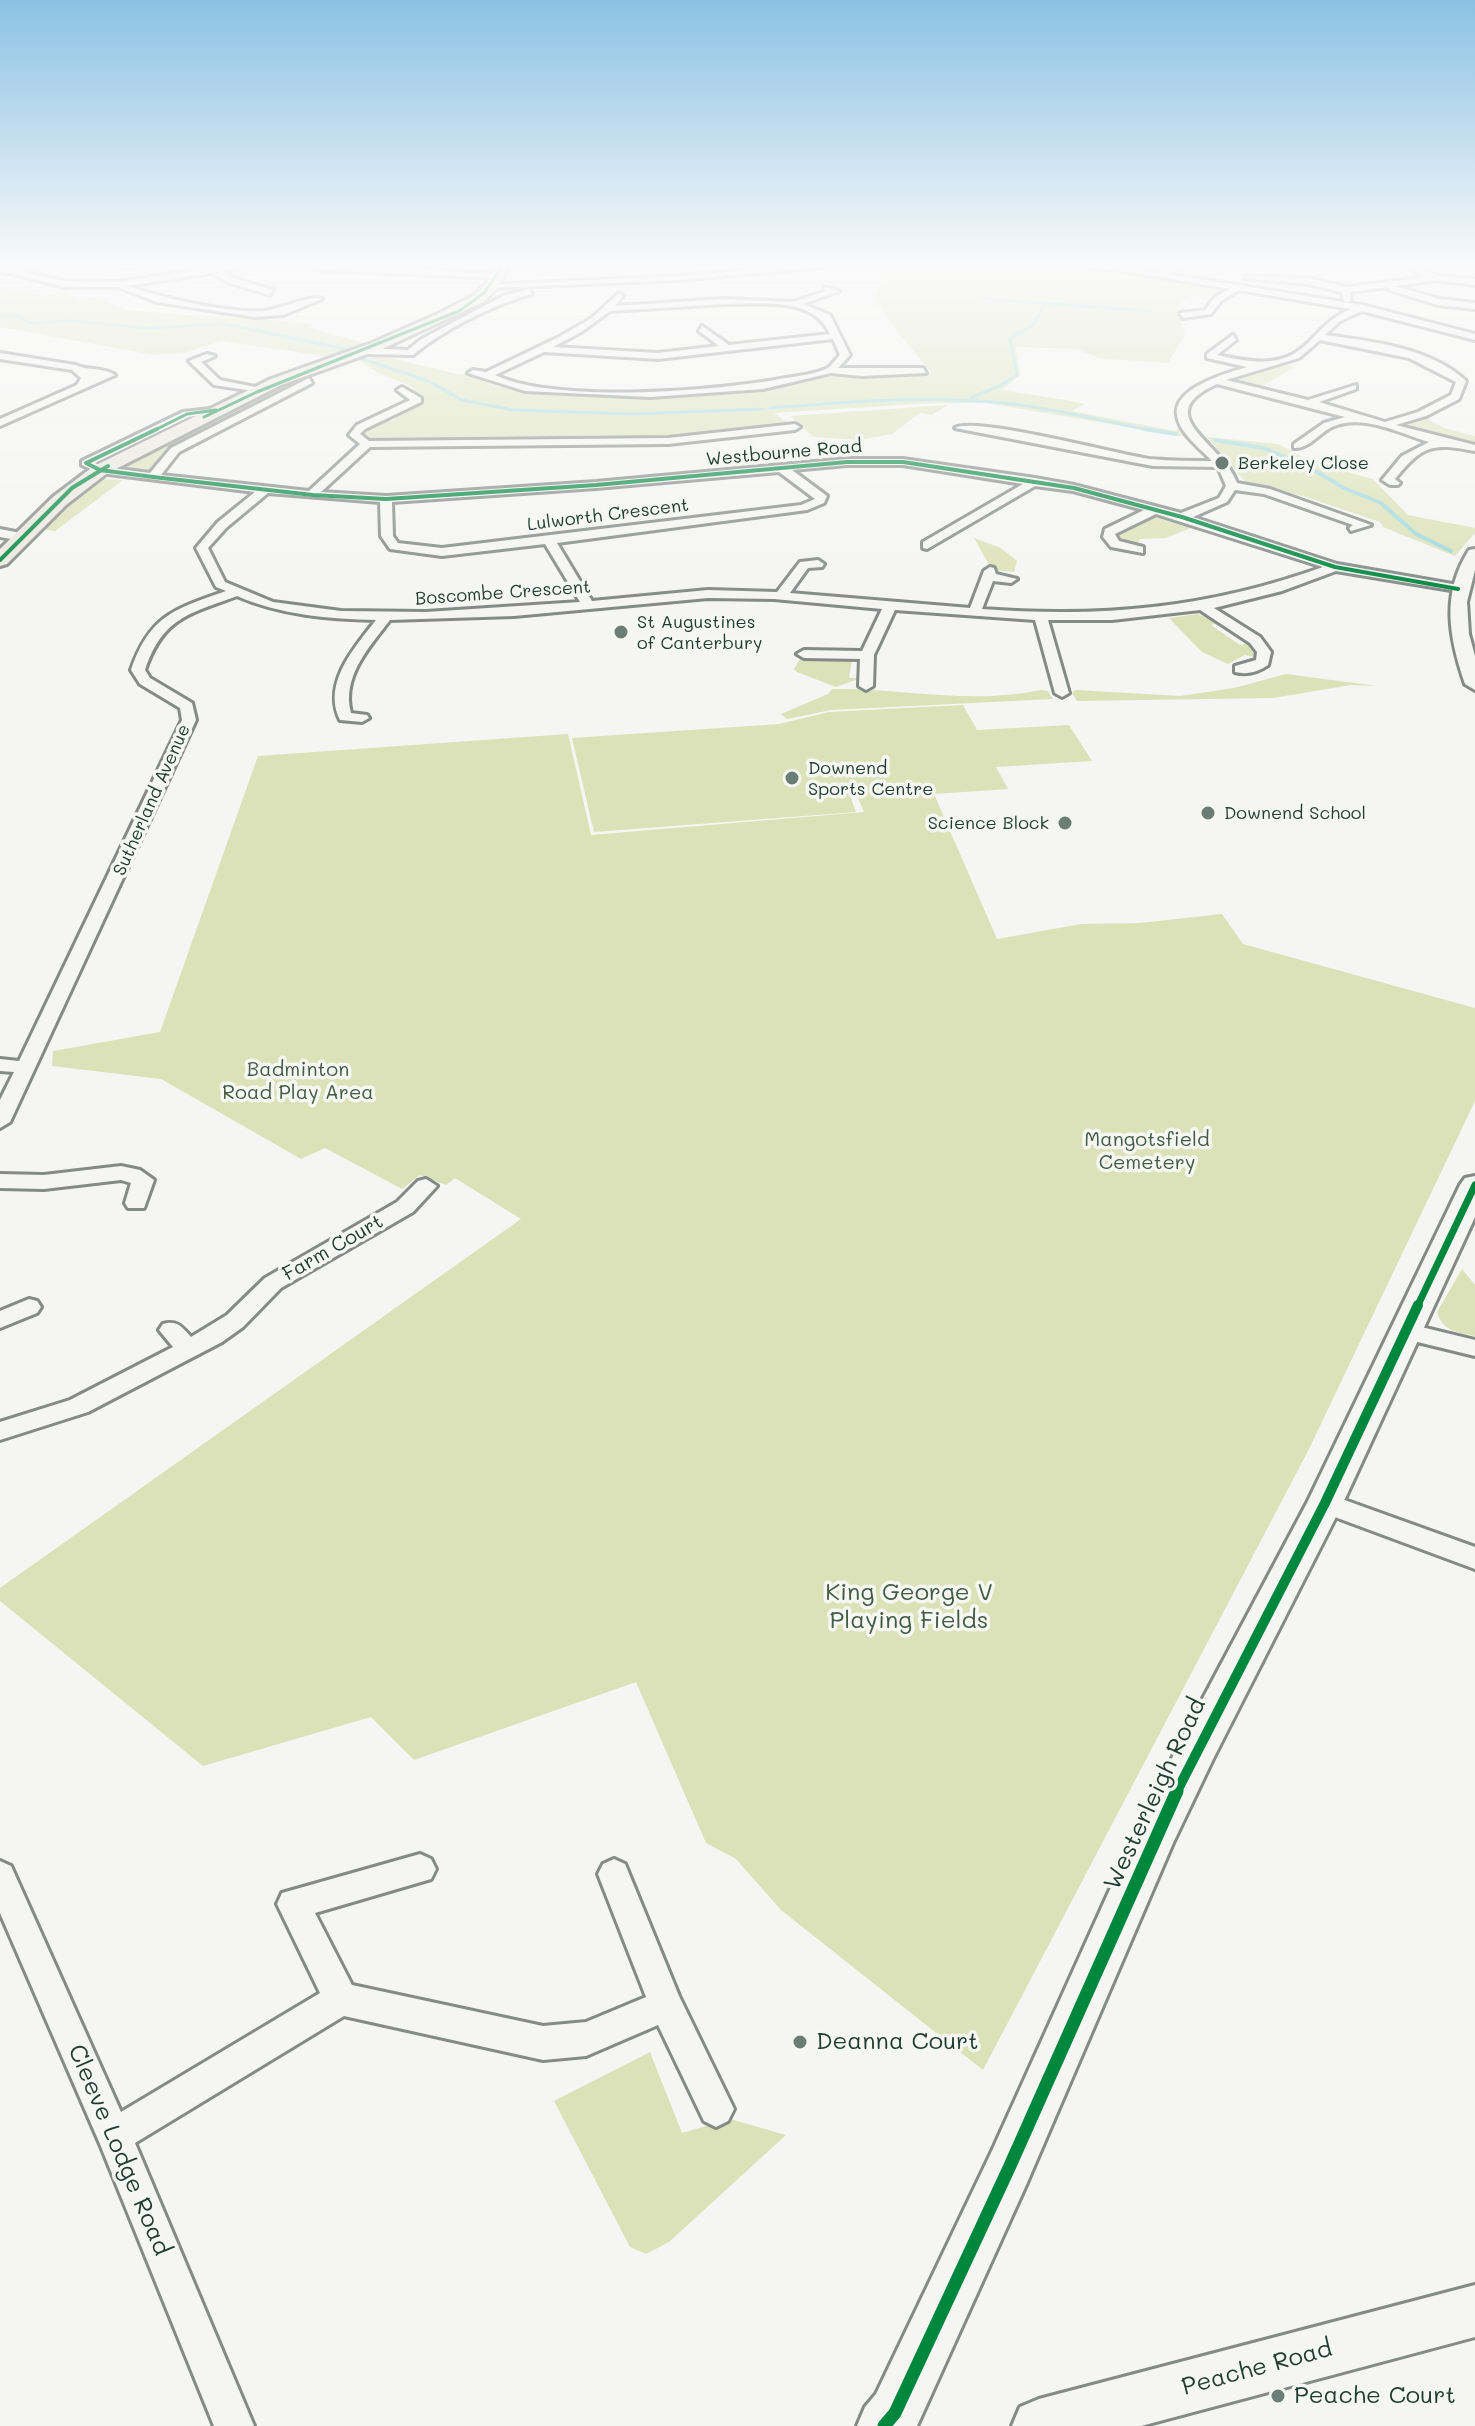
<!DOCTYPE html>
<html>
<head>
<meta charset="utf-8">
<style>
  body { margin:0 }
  canvas { display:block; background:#f5f5f3 }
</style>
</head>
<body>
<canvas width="1475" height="2426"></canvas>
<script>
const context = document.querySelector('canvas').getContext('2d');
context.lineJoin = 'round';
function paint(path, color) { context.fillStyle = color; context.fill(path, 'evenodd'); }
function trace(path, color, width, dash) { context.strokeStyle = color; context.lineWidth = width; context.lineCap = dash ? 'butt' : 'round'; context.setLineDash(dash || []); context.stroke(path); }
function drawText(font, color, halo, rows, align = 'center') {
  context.font = font + ' Mali,sans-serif'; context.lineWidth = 7; context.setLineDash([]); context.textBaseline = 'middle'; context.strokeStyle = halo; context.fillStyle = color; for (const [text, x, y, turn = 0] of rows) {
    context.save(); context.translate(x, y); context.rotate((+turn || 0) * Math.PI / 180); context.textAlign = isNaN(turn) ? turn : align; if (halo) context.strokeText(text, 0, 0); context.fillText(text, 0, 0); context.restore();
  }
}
paint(new Path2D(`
  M 903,262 L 1022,262 L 1128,271 L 1224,291 L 1215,297 L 1190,294 L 1177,306 L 1185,335 L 1168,363 L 1098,358 L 1077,349 L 1016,347 L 1020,375 L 1002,390 L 1077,402 L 1085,404 L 1072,411 L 1175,431 L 1179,428 L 1186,437 L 986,403 L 932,403 L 774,413 L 793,426 L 773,424 L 765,429 L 649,440 L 374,440 L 360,436 C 365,424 381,419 393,421 L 396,418 L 391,416 L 422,400 L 415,395 L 413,387 L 378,373 L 358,360 L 382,356 L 457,374 L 483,376 L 491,384 L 505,388 L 540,393 L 679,395 L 828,377 L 933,374 L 900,335 L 875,300 L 884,275 L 878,264 Z
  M 0,287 L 44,296 L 64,292 L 81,300 L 93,297 L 126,310 L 236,319 L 249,314 L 262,319 L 314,324 L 309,328 L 369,344 L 330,357 L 221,341 L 185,353 L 155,355 L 0,327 Z
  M 1281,365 L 1295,367 L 1259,388 L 1240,382 L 1237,378 Z
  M 285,384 L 295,385 L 173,450 L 153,471 L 123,468 Z
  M 948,405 L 932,415 L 920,413 L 892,434 L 860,440 L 814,437 L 790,416 Z
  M 1424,417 L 1444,428 L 1475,436 L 1475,445 L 1411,429 L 1409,424 Z
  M 1207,437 L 1278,444 L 1314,463 L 1373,479 L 1408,515 L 1475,528 L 1475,533 L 1455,556 L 1383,527 L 1380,522 L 1303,496 L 1247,484 Z
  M 102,479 L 123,480 L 55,531 L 40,529 L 79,491 Z
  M 1155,514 L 1196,526 L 1165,538 L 1140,539 L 1137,545 L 1118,542 L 1115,535 L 1118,531 Z
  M 974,538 L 1001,548 L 1017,561 L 1014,572 L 992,570 Z
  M 1197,614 L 1219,622 L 1211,625 L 1240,645 L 1251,643 L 1258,652 L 1258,658 L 1245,655 L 1228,664 L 1202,652 L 1169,618 Z
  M 800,659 L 852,660 L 849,678 L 861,678 L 836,687 L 797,672 L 794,669 Z
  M 1286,674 L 1377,686 L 1351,685 L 1273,698 L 1077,701 L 1072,693 L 1075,690 L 1180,696 L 1234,688 Z
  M 832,689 C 905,688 966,705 1041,690 L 1048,691 L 1053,699 L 831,710 L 787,719 L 781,714 L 828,694 Z
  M 963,705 L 977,730 L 1069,725 L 1092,761 L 996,767 L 1008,789 L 934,794 L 997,939 L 1081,924 L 1140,923 L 1222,914 L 1243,944 L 1475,1008 L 1475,1101 L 1308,1451 L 983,2070 L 781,1910 L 736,1859 L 706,1843 L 636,1682 L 414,1760 L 371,1717 L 203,1766 L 0,1601 L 0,1588 L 521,1219 L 455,1178 L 446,1185 L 420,1175 L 402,1189 L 325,1148 L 301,1159 L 161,1079 L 52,1066 L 53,1051 L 160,1032 L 258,756 L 568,734 L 591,835 L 864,812 L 858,798 L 851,798 L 856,812 L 594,832 L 572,738 L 779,724 L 829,712 Z
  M 1462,1269 L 1475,1285 L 1475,1336 C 1457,1333 1442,1330 1437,1312 Z
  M 650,2052 L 682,2133 L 730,2119 L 786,2135 L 669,2242 L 646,2254 L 630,2247 L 554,2101 Z`), '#dce2b7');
trace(new Path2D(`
  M 983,299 L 1152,311
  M 0,316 L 19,316 L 29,323 L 72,321 L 146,328 L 225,324 L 350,350
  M 363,359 L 428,381
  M 432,383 L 462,400 L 513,410 L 632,414 L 763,409
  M 1001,385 L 1017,375 L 1010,339 L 1033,325 L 1044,305
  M 971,398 L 999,386
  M 770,408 C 847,402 927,395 1004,403 C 1055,408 1105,422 1155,431`), '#a0d8dd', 3);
trace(new Path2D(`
  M 1144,429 L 1176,434
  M 1215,440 L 1263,448 L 1307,466 L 1344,488 L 1381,503 L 1416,534 L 1451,551`), '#a0d8dd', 4);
const street = new Path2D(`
  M 49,262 L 67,262 L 22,272 L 64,281 L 117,282 L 250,262 L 270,262 L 222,271 L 236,279 L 273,290 L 270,295 L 230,283 L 212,273 L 127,286 C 164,298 224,313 263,311 C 279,310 312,294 322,299 L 283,315 L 255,317 L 157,302 L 118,287 L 64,287 L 0,271 L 0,267 L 14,270 Z
  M 88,262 L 163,262 L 129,268 Z
  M 293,262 L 497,274 L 501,276 L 497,278 L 325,270 Z
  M 844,262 L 877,262 L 680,280 L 492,288 L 488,285 L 680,276 Z
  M 1037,262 L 1068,262 L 1157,272 L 1185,262 L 1197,262 L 1168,274 L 1362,305 L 1475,334 L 1475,340 L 1362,311 L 1340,321 L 1325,335 C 1371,341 1431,348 1466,381 L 1459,399 L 1426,416 L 1396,425 L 1475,445 L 1475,451 C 1433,443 1423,444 1395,479 L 1400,483 L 1398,485 L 1390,485 L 1382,480 L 1402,456 L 1429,442 C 1399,433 1362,413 1332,427 C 1319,433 1309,449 1294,448 L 1294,444 L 1324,423 L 1345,417 L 1217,384 C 1147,415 1224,444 1237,483 L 1270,489 L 1371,525 L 1351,531 L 1349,528 L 1353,525 L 1264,494 L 1235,490 L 1227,502 L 1193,517 L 1337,564 L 1458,585 L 1464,589 L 1463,592 L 1336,571 L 1282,591 L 1214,608 L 1260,637 L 1271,652 L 1268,665 C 1258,672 1247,675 1235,672 L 1235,666 L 1256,660 L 1257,652 L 1250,643 L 1200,610 L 1112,620 L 1048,620 L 1069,693 L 1062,697 L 1055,693 L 1035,620 L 895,610 L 874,655 L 873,686 L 866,690 L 859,686 L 860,659 L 804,658 L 797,654 L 804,650 L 862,651 L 882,609 L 774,599 L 708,598 L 514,616 L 390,620 C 370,646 341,677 351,713 L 367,715 L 369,718 L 362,722 L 340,720 C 322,683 355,647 376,620 C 329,619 281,615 237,596 C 189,614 163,617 145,670 L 150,678 L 192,703 L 196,720 L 10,1122 L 0,1128 L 0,1100 L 14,1072 L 0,1071 L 0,1059 L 19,1061 L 182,720 L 180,708 L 140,684 L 131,670 C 150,615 175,609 226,591 L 216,587 L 196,548 L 218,522 L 255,492 L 100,473 L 82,465 L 82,461 L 183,412 L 220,408 L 220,412 L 189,417 L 95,463 L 103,467 L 150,473 L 171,448 L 309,378 L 312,383 L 179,452 L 161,475 L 309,491 L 360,444 L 349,435 L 357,425 L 410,400 L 397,390 L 402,387 L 421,398 L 421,402 L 365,429 L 360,434 L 369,441 L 668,438 L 795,424 L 800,427 L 795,430 L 668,444 L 370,447 L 321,492 L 386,496 L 596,482 L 847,459 L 903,459 L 1035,478 L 1074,485 L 1181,513 L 1219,498 L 1226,486 L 1218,467 L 1153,466 L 955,428 C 974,416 1117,454 1150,459 C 1171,461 1191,461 1212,461 C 1201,449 1179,433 1177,415 C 1173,388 1227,373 1247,367 L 1207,358 L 1207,354 L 1233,335 L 1236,340 L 1217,355 C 1249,362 1281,369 1307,344 C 1322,329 1331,317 1351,309 L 1239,290 L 1221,301 L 1211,314 L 1183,318 L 1180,313 L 1205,310 L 1215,297 L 1230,289 L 1131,272 ZM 1320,340 L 1409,358 L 1456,382 L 1451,395 L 1418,412 L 1385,422 L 1319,402 L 1356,389 L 1356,385 L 1308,400 L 1226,380 L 1299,358 ZM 847,465 L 903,465 L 1023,484 L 923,542 L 923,548 L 927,549 L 1035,486 L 1073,491 L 1144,510 L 1105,529 L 1103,537 L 1111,547 L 1143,553 L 1143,547 L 1119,541 L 1115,534 L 1156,514 L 1323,567 C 1209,608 1103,618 982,609 L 993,581 L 1011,583 L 1017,579 L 996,574 L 994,568 L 990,567 L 984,571 L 970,608 L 790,593 L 808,568 L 822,567 L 824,564 L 818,560 L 800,562 L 777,592 L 708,590 L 592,601 L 557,543 L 807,510 L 824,503 L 827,496 L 792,470 ZM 779,472 L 815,499 L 801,505 L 442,548 L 398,543 L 393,536 L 392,502 L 596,488 ZM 268,493 L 380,502 L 381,536 L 390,549 L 442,556 L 545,544 L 580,602 L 426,612 L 341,611 L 273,602 L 225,582 L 208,548 L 226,528 Z
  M 1395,262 L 1406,262 L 1439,276 L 1475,279 L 1475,285 L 1437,280 L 1395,286 L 1439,299 L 1475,303 L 1475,309 L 1438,305 L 1389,290 L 1389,287 L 1350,292 L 1351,300 L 1347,303 L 1343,300 L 1342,292 L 1308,284 L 1245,278 L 1249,276 L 1308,278 L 1346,287 L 1427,277 Z
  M 1431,262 L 1470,262 L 1423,267 L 1419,265 Z
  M 824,287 L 839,291 L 803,304 L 830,315 L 850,355 L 838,368 L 923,368 L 926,373 L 862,376 L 831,373 L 763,389 L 650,397 L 525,391 L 468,373 L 473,370 L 486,372 L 557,338 L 592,318 L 619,293 L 623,296 L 615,306 L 724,299 L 793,302 L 826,291 ZM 724,304 C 760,304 813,296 830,334 L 729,345 L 702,326 L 699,331 L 719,346 L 658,353 L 553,347 L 581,332 L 610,311 ZM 833,339 L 840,355 C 837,358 832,365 828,368 C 817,374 798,376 786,378 C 718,391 556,404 495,375 L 544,352 L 658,359 Z
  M 529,289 L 532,294 C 494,304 443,330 413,355 L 365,354 L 360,351 L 365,348 L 408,350 L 420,340 L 503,296 Z
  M 0,353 L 75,365 C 88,371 103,367 115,375 L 0,426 L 0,419 L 77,385 L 81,378 L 72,370 L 0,359 Z
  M 207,354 L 215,356 L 201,362 L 220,380 L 265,389 L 260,392 L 214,385 L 189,361 Z
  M 0,529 L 26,534 L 28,537 L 22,541 L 0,537 Z
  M 121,1166 L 140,1170 L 154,1180 L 144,1208 L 128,1208 L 125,1203 L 131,1183 L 121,1180 L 44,1189 L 0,1188 L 0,1174 L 44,1175 Z
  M 426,1179 L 437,1186 L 413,1212 L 281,1288 L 243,1327 L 222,1342 L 88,1412 L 0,1440 L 0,1422 L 70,1400 L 173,1347 L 159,1330 L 163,1324 C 177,1320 182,1327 191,1337 L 227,1315 L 265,1278 L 397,1202 L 418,1181 Z
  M 29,1299 L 37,1301 L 41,1307 L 37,1313 L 0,1328 L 0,1311 Z
  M 1405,1323 L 1475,1340 L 1475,1356 L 1397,1337 L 1393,1331 L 1397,1325 Z
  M 1325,1493 L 1475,1547 L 1475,1569 L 1316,1510 L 1312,1503 L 1316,1496 Z
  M 420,1854 L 431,1859 L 436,1869 L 431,1879 L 315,1913 L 352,1985 L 543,2026 L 586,2022 L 646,1997 L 598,1874 L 603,1864 L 614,1859 L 625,1864 L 679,1996 L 734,2109 L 728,2121 L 716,2127 L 704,2121 L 658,2025 L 586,2056 L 543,2060 L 344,2016 L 135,2143 L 254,2426 L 214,2426 L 100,2144 L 0,1913 L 0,1861 L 11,1866 L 121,2112 L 320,1993 L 277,1904 L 282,1893 Z`);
const secondary = new Path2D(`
  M 1475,549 L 1475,570 L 1467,602 L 1469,634 L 1475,656 L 1475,690 L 1465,684 C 1449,637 1441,594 1469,550 Z
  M 1475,1176 L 1475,1217 L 1343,1503 L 1213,1759 L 1173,1843 L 1026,2185 L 917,2426 L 857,2426 L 865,2407 L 876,2394 L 992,2151 L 1139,1825 L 1183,1736 L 1307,1503 L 1460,1185 L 1465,1178 Z
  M 1475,2285 L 1475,2337 L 1141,2426 L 1012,2426 L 1020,2407 L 1039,2399 Z`);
const primary = new Path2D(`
  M 499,262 L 511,262 L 497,288 L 483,302 L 382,349 L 281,385 L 106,474 L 66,505 L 7,564 L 0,566 L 0,549 L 53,497 L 94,466 L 271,379 L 372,343 L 440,313 L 473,296 L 487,283 Z`);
trace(street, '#858a88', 6);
trace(secondary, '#858a88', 6);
trace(primary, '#858a88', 6);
paint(street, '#f5f5f3');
paint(secondary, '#f5f5f3');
paint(primary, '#ece8df');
trace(new Path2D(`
  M 204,417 L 257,392 L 459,311 L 484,293 L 505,262
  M 153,431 L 187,414 L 216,410`), '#00873e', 3);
trace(new Path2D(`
  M 157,429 L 86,463 L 100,470 L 153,477 L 313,495 L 386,499 L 596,485 L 847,462 L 903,462 L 1074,488 L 1182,517 L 1335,567 L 1458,589
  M 0,560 L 72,488 L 108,466`), '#00873e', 4);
trace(new Path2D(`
  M 1417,1307 L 1475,1185`), '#00873e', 7);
trace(new Path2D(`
  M 1176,1793 L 1325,1503 L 1418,1305`), '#00873e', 10);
trace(new Path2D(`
  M 884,2426 L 895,2413 L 1009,2168 L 1177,1791`), '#00873e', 13);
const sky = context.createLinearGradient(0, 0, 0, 602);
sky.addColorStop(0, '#8bc2e4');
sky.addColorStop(0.44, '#fafafa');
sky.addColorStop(1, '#fafafa00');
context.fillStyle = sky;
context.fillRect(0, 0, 1475, 602);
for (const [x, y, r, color] of [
  [1222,463,8,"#6a7d77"],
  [621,632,8,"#6a7d77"],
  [792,778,8,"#6a7d77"],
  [1208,813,8,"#6a7d77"],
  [1065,823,8,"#6a7d77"],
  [800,2042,8,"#6a7d77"],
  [1278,2396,8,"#6a7d77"]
]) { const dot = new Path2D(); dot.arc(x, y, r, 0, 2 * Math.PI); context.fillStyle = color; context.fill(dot); trace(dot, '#f6f6f2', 3); }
drawText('18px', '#1f3d34', '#f6f6f2', [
  ["Westbourne Road",784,453,-5],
  ["Lulworth Crescent",608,515,-7],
  ["Boscombe Crescent",503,593,-4],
  ["Sutherland Avenue",152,800,-66]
]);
drawText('18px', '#1f3d34', '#f6f6f2', [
  ["Berkeley Close",1238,463],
  ["St Augustines",637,622],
  ["of Canterbury",637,643],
  ["Downend",808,768],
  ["Sports Centre",808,789],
  ["Downend School",1224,813],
  ["Science Block",1049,823,"right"]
], 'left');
drawText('20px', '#415b44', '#f6f6f2', [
  ["Badminton",298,1070],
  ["Road Play Area",298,1093],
  ["Mangotsfield",1147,1140],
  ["Cemetery",1147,1163]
]);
drawText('20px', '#1f3d34', '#f6f6f2', [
  ["Farm Court",333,1248,-30]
]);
drawText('24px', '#415b44', '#f6f6f2', [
  ["King George V",909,1593],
  ["Playing Fields",909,1621]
]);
drawText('24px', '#1f3d34', '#f6f6f2', [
  ["Westerleigh Road",1155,1794,-65],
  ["Cleeve Lodge Road",119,2150,67],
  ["Peache Road",1257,2368,-15]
]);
drawText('24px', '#1f3d34', '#f6f6f2', [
  ["Deanna Court",816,2042],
  ["Peache Court",1294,2396]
], 'left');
</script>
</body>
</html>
